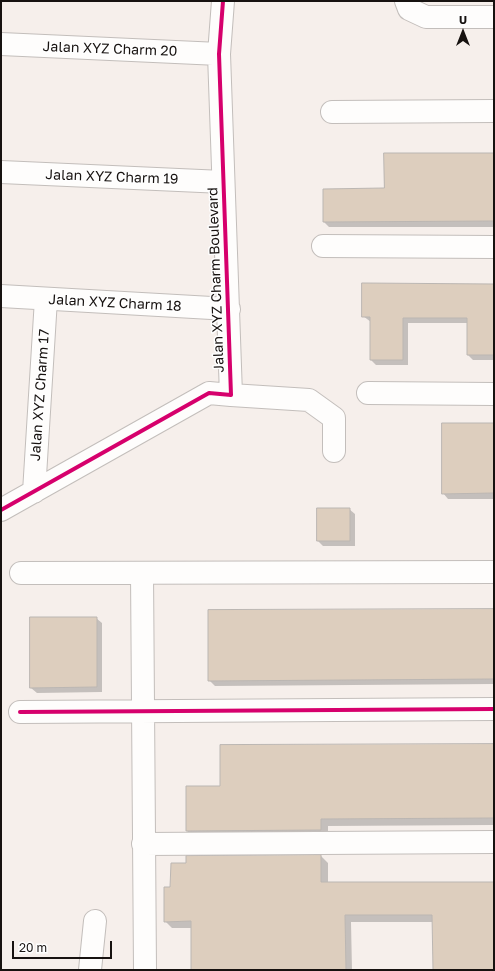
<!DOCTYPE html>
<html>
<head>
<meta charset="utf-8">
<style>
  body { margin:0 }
  #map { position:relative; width:495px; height:971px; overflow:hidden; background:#f6efeb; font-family:"Golos Text",sans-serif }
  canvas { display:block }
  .frame { position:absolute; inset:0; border:2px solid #171210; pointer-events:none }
  .north { position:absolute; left:443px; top:12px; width:40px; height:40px; -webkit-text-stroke:3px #fefefe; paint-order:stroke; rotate:0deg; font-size:11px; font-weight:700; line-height:16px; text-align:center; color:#171210 }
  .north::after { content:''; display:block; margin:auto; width:14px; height:18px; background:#171210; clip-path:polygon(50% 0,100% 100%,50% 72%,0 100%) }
  .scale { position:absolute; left:12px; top:941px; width:100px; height:18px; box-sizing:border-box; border:2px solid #171210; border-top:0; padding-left:5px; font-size:12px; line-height:14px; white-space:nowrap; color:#171210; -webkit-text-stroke:3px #fefefe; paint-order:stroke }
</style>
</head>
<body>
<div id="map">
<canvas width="495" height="971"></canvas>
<div class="frame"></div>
<div class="north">U</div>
<div class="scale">20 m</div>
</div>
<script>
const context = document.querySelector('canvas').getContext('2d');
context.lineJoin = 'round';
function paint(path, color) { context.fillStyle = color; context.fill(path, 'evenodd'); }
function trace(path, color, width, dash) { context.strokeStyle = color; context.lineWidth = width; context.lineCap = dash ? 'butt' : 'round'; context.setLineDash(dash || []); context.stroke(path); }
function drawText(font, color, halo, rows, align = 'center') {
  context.font = font + ' "Golos Text",sans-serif'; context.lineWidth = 3; context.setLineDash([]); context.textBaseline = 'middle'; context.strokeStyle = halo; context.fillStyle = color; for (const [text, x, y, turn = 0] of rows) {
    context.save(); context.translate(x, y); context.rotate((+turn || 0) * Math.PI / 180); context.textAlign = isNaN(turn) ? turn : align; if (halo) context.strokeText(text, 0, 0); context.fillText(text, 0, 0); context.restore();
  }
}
paint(new Path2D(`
  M 494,153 L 494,227 L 329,227 L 324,222 L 385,189 Z
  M 494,285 L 494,360 L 473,360 L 468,355 L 468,323 L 408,323 L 408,365 L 376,365 L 371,360 L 371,322 L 363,316 Z
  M 494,424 L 494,499 L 448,499 L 443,493 Z
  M 349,509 L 355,514 L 355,546 L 323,546 L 318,541 Z
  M 494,610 L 494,684 L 215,686 L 209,680 Z
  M 96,618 L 102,623 L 102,692 L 37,693 L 31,688 Z
  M 494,745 L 494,825 L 328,826 L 328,837 L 194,838 L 187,831 L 221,787 Z
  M 321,856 L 328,863 L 328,882 L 494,882 L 494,970 L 434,970 L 433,922 L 351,922 L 352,970 L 192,970 L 192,928 L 172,928 L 165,921 L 171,888 L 187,864 L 187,857 Z`), '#0003');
const building = new Path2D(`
  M 384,153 L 494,153 L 494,221 L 323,222 L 323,189 L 384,188 Z
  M 362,283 L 494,284 L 494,355 L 467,355 L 467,318 L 403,318 L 403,360 L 370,360 L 370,317 L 362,317 Z
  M 442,423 L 494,423 L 494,493 L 442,494 Z
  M 317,508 L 350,508 L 350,541 L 317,541 Z
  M 494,609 L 494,679 L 208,681 L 208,610 Z
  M 30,617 L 97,617 L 97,687 L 30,688 Z
  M 494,744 L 494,818 L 321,819 L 321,830 L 186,831 L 186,786 L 220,786 L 220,745 Z
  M 321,855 L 321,882 L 494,882 L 494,970 L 433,970 L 432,915 L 345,915 L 346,970 L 191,970 L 191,921 L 164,922 L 164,887 L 170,887 L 171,863 L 186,863 L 186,856 Z`);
paint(building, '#ddcebe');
trace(building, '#bbb6b2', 1);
const minor = new Path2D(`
  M 406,1 L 409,9 L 426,17 L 494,17
  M 1,44 L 219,54
  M 332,112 L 494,111
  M 1,172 L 223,182
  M 323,246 L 494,247
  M 1,296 L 229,309
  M 368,393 L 494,394
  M 231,395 L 309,400 L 334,418 L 334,451
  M 34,492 L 46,299
  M 1,510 L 209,393 L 231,395 L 219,54 L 223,1
  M 21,573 L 494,572
  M 142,573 L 145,970
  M 20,712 L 494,709
  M 143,844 L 494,842
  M 90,970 L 95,921`);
trace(minor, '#c3bebb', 24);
trace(minor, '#fefdfc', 22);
trace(new Path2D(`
  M 1,510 L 209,393 L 231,395 L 219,54 L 223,1
  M 20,712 L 494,709`), '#d6006c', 4);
drawText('14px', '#171210', '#fefefe', [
  ["Jalan XYZ Charm 20",110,49,2],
  ["Jalan XYZ Charm 19",112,177,2],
  ["Jalan XYZ Charm Boulevard",216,280,-92],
  ["Jalan XYZ Charm 18",115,303,3],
  ["Jalan XYZ Charm 17",40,395,-86]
]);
</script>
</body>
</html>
